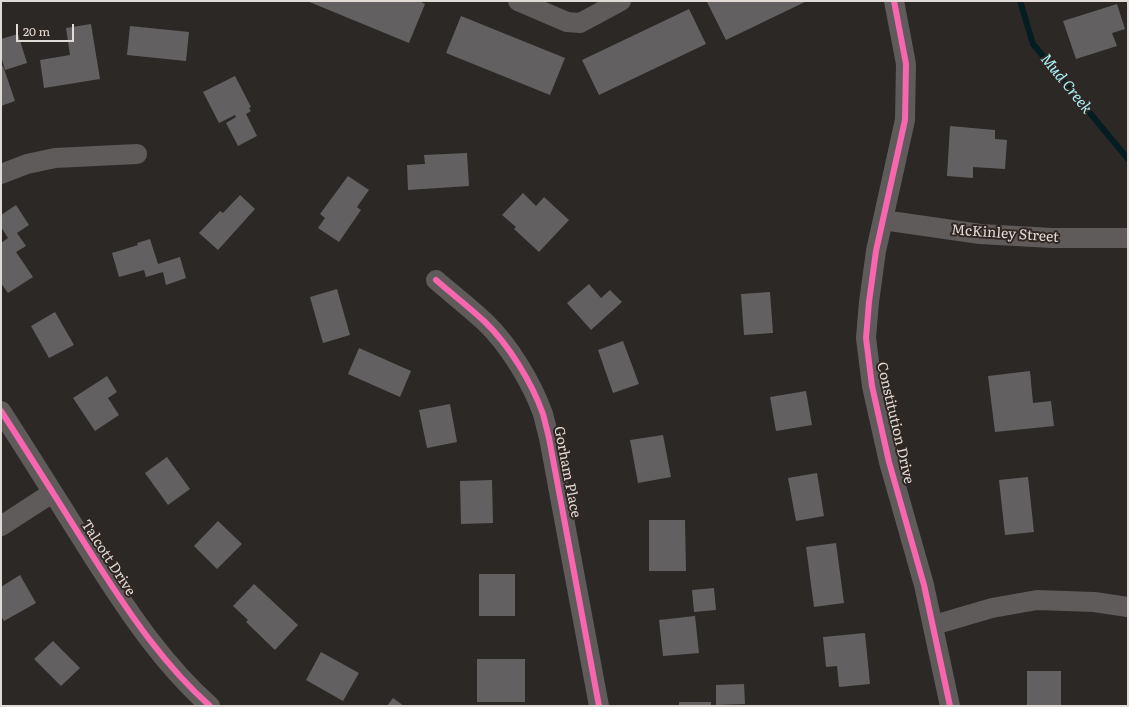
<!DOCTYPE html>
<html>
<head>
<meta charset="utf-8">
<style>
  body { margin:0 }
  #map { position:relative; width:1129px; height:707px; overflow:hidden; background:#2c2826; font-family:Literata,serif }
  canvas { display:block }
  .frame { position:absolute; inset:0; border:2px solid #e1dbd8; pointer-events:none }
  .scale { position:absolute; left:16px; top:24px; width:58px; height:18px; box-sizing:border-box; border:2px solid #e1dbd8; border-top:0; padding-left:5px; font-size:12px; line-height:14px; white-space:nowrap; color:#e1dbd8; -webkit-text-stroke:3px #302722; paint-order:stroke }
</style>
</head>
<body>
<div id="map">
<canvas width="1129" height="707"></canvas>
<div class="frame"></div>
<div class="scale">20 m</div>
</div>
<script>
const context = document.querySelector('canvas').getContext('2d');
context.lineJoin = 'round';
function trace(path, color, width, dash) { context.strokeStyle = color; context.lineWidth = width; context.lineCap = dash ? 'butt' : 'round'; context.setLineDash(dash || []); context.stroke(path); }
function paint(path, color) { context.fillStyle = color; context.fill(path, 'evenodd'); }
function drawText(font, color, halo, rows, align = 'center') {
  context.font = font + ' Literata,serif'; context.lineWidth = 4; context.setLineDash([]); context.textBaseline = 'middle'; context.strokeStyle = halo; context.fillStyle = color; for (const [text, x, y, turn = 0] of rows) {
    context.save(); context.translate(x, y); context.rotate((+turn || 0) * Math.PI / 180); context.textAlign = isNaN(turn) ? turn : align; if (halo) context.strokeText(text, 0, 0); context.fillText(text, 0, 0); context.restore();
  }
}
trace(new Path2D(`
  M 1020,1 L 1033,44 L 1128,159`), '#041d20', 6);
paint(new Path2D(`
  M 307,1 L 419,1 L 425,4 L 409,43 Z
  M 710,1 L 807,1 L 726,40 L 707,2 Z
  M 1117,4 L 1125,29 L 1112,33 L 1117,46 L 1076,59 L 1063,21 Z
  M 689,9 L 706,44 L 599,95 L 582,60 Z
  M 461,16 L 565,58 L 550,95 L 446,53 Z
  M 91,24 L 100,79 L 44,88 L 40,60 L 70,55 L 66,28 Z
  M 130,26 L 189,32 L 186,61 L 127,55 Z
  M 18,34 L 27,63 L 5,70 L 1,56 L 1,39 Z
  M 1,66 L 3,66 L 15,101 L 1,106 Z
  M 235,76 L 251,107 L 249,108 L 251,111 L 246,114 L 257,136 L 238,146 L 226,123 L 236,117 L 235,115 L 219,123 L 203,92 Z
  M 950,126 L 995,130 L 995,139 L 1007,140 L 1005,169 L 973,167 L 973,178 L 947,176 Z
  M 467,153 L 469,186 L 408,190 L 407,165 L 425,164 L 424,155 Z
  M 348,176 L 369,190 L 357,207 L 361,210 L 339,242 L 318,228 L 325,218 L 320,214 Z
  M 523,193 L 536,206 L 544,197 L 569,220 L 539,252 L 514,229 L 516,227 L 502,215 Z
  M 240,195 L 255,209 L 218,250 L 199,233 L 220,211 L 223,213 Z
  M 16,205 L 29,225 L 17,233 L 26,246 L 16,252 L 33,277 L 8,293 L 1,283 L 1,243 L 8,238 L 1,227 L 1,215 Z
  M 150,239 L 158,264 L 180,257 L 186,278 L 166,285 L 163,272 L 146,277 L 144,270 L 119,277 L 112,253 L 138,245 L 137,243 Z
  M 589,284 L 601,298 L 610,290 L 622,302 L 591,330 L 567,303 Z
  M 337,289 L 350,335 L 323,343 L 310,297 Z
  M 770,292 L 773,333 L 744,335 L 741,294 Z
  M 55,312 L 74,345 L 49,358 L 31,326 Z
  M 623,341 L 639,384 L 613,393 L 598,350 Z
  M 359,348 L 411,371 L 400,397 L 348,374 Z
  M 1030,371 L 1033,403 L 1051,401 L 1054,426 L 995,432 L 988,376 Z
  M 107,376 L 117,392 L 108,398 L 119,415 L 95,431 L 73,398 Z
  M 806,391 L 812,425 L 776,431 L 770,397 Z
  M 450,404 L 457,442 L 427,448 L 419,410 Z
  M 663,435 L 671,477 L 638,483 L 630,440 Z
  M 167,457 L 190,489 L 168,505 L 145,473 Z
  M 817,473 L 824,516 L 796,521 L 788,478 Z
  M 1028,477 L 1034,532 L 1005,535 L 999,480 Z
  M 492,480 L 493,523 L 461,524 L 460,481 Z
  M 649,520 L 685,520 L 686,571 L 649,571 Z
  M 218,521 L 242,544 L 217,569 L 194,546 Z
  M 836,543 L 844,603 L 814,607 L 806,547 Z
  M 479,574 L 515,574 L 515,616 L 479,616 Z
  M 20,575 L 36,603 L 4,621 L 1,616 L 1,587 Z
  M 254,584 L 298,625 L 275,650 L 246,622 L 248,620 L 233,606 Z
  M 714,588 L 716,610 L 694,612 L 692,590 Z
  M 695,616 L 699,653 L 663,656 L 659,620 Z
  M 865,633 L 870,684 L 839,687 L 837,666 L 826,667 L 823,637 Z
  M 53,641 L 80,668 L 61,686 L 34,659 Z
  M 321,652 L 359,673 L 343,701 L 306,680 Z
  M 477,659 L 525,659 L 525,702 L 477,702 Z
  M 1027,671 L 1061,671 L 1061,706 L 1027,706 Z
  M 744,684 L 745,704 L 716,705 L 716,685 Z
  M 393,698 L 404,706 L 387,706 Z
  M 679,702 L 711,702 L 711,706 L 679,706 Z`), '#626061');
trace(new Path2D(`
  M 518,1 L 567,22 L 580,23 L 621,1
  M 894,1 L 906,64 L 905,120 L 876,251 L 869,302 L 866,338 L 872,386 L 889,462 L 924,585 L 950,706
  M 1,174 L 27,164 L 55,158 L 137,154
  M 883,220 L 980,234 L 1052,238 L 1128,238
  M 436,280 C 452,294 469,307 485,322 C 509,345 532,383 543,414 C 545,422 547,430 549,438 L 599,706
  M 1,411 C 34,462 66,514 99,566 C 131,616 165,666 210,706
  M 1,526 L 52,493
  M 934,625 L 992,608 L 1037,600 L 1094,602 L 1128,607`), '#605b5b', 20);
trace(new Path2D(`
  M 894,1 L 906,64 L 905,120 L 876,251 L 869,302 L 866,338 L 872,386 L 889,462 L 924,585 L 950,706
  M 436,280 C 452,294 469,307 485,322 C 509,345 532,383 543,414 C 545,422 547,430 549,438 L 599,706
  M 1,411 C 34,462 66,514 99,566 C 131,616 165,666 210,706`), '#f766af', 6);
drawText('14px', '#e1dbd8', '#302722', [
  ["McKinley Street",1005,234,4],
  ["Constitution Drive",895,423,77],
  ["Gorham Place",567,472,79],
  ["Talcott Drive",108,558,57]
]);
drawText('italic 15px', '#a7f2fa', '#302722', [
  ["Mud Creek",1066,84,51]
]);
</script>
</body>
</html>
